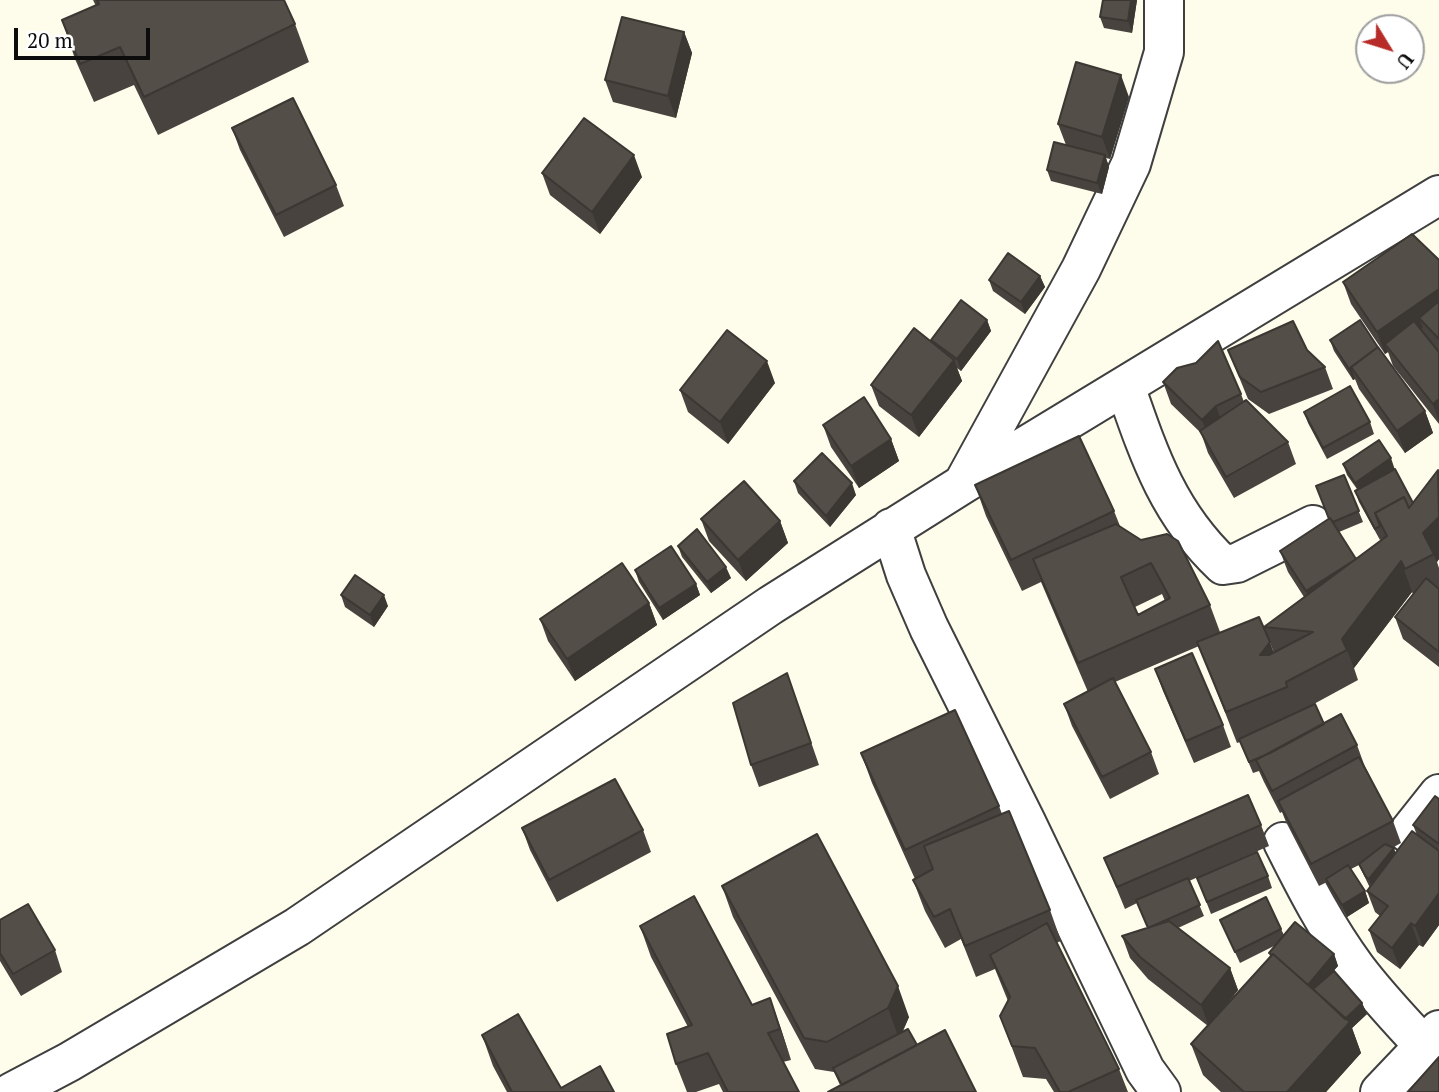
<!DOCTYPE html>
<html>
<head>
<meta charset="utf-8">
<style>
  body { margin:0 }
  #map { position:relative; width:1439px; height:1092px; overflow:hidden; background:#fefceb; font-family:"PT Serif",serif }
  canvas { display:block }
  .north { position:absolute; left:1355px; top:14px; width:70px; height:70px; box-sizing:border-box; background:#fff; border:2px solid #9e9e9e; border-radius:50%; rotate:128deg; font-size:19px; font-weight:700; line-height:28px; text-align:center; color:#0c0c0c }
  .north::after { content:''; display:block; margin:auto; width:24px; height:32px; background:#b72c28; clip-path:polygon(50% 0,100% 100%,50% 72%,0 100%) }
  .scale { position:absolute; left:14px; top:28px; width:136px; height:32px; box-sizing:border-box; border:4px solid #0c0c0c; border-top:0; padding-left:9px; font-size:21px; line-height:24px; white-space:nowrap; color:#0c0c0c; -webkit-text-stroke:5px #fff; paint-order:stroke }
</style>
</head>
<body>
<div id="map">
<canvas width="1439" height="1092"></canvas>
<div class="north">U</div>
<div class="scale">20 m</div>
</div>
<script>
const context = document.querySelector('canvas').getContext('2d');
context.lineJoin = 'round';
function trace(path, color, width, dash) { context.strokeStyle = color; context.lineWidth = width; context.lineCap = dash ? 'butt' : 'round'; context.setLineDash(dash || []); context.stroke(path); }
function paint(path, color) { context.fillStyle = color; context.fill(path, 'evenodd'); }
const minor = new Path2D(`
  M 1125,386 C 1149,455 1168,513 1223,565 L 1237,563 L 1313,525
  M 963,484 L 1081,269 L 1131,164 L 1164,52 L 1164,0
  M 891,528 L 906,575 L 929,628 L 1026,822 L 1145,1070 L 1161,1092
  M 1408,833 L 1439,794
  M 1283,842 C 1305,886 1327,929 1356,968 C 1377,996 1401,1021 1424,1046
  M 12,1092 L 69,1062 L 297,927 L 771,605 L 963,484 L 1439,195
  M 1380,1092 L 1439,1030`);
trace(minor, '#3f3f3f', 42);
trace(minor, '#fff', 38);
paint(new Path2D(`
  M 93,0 L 284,0 L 295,24 L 309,62 L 158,135 L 134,85 L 94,102 L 75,59 L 62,20 L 96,6 Z
  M 1137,0 L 1132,33 L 1104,28 L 1100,17 Z
  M 684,32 L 692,53 L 676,118 L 613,102 L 605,80 Z
  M 1129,97 L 1110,159 L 1106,158 L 1109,167 L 1102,194 L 1051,181 L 1047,170 L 1066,145 L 1058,124 Z
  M 232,128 L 336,185 L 344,206 L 284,237 L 240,150 Z
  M 542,173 L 642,177 L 600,234 L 550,195 Z
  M 1439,260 L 1439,424 L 1393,366 L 1388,352 L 1385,354 L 1351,304 L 1343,282 Z
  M 1040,276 L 1045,287 L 1025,314 L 993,291 L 989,280 Z
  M 987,320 L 991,331 L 961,371 L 957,368 L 962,381 L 919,437 L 879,406 L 871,385 L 931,342 Z
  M 1330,340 L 1379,349 L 1425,411 L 1433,433 L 1405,453 L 1359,389 L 1355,379 L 1353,380 L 1334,351 Z
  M 1228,350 L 1307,350 L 1325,367 L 1333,389 L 1269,414 L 1248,399 Z
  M 1163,382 L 1241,394 L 1244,402 L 1288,442 L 1296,464 L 1234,498 L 1208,453 L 1201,433 L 1171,404 Z
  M 775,383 L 728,444 L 688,412 L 680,390 Z
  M 1304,412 L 1370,422 L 1374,434 L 1327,459 L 1308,423 Z
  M 823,425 L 891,439 L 899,461 L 859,488 L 831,447 Z
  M 1343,464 L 1395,470 L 1413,503 L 1439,470 L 1439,559 L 1437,562 L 1439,568 L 1439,588 L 1438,588 L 1439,589 L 1439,667 L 1403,639 L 1395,617 L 1413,594 L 1412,592 L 1354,668 L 1358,680 L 1301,711 L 1357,745 L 1365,767 L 1393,821 L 1401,843 L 1392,848 L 1395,853 L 1417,835 L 1413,825 L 1439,799 L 1439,925 L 1423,947 L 1419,945 L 1400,969 L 1377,952 L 1369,930 L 1380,916 L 1375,912 L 1367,891 L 1370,888 L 1359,865 L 1351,869 L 1365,891 L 1369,903 L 1347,917 L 1330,890 L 1327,882 L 1319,886 L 1286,822 L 1282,812 L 1280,813 L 1264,782 L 1259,771 L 1253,773 L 1240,742 L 1237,743 L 1199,646 L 1115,682 L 1151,752 L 1159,774 L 1110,799 L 1072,726 L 1064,704 L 1088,692 L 1041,582 L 1022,591 L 986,516 L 975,485 L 1114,511 L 1120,526 L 1210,605 L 1220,632 L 1274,653 L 1264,627 L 1304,597 L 1288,572 L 1280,551 L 1329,519 L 1344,475 L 1363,522 L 1339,532 L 1356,559 L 1384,538 L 1380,540 L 1359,502 L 1355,491 L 1357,489 L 1347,475 ZM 1162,594 L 1165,601 L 1138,615 L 1135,607 Z
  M 794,481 L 856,495 L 830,527 L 798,493 Z
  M 701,519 L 780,521 L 788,543 L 746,581 L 709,541 Z
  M 678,546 L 731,578 L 711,593 L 682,557 Z
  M 635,570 L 696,584 L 700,595 L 663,620 L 639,582 Z
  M 341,595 L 388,606 L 374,627 L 345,607 Z
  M 649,603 L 657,625 L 575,681 L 548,641 L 540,619 Z
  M 1155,669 L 1223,725 L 1231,747 L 1194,763 L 1163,691 Z
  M 787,673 L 819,765 L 759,787 L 751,765 Z
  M 861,753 L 999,806 L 1002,814 L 1050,910 L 1061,941 L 1056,943 L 1119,1069 L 1128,1092 L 1054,1092 L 1046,1079 L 1023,1077 L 1000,1016 L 1008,1001 L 995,969 L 976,977 L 961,939 L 945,948 L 925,911 L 913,880 L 915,879 L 872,783 Z
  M 1261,825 L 1269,846 L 1189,881 L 1204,916 L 1178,928 L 1230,968 L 1238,990 L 1222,1010 L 1270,956 L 1269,953 L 1276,945 L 1240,963 L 1220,920 L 1281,929 L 1284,935 L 1334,954 L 1338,966 L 1331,973 L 1362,1003 L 1367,1014 L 1352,1028 L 1361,1053 L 1326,1092 L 1221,1092 L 1203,1075 L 1191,1044 L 1208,1026 L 1148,979 L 1130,958 L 1122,936 L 1148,928 L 1137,903 L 1125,909 L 1104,858 Z
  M 522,828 L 643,830 L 651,852 L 557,902 L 530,850 Z
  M 1268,876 L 1272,888 L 1211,914 L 1197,878 Z
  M 722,886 L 909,1017 L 903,1031 L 840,1085 L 834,1072 L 815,1069 L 733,917 Z
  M 0,920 L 55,950 L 62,972 L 21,996 L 0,961 Z
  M 640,926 L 752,1005 L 781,1029 L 791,1060 L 783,1062 L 799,1092 L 723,1092 L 719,1084 L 696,1092 L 687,1092 L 676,1064 L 688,1027 L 651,957 Z
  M 482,1035 L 561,1088 L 614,1092 L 507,1092 L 493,1066 Z`), '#48433e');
paint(new Path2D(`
  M 1131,0 L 1137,0 L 1132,33 L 1128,21 Z
  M 684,32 L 692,53 L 676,118 L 668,96 Z
  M 1121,75 L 1129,97 L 1110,159 L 1102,137 Z
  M 634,155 L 642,177 L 600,234 L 592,212 Z
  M 1105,155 L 1109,167 L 1102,194 L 1097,183 Z
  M 1040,276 L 1045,287 L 1025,314 L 1021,302 Z
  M 1439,289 L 1439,317 L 1419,318 L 1423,328 L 1390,350 L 1385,344 L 1388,352 L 1385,354 L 1377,332 Z
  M 987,320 L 991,331 L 961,371 L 957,359 Z
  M 954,360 L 962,381 L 919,437 L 911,415 Z
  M 767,361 L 775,383 L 728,444 L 720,422 Z
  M 1351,367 L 1355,379 L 1353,380 L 1349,369 Z
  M 1439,399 L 1439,421 L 1433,404 Z
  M 1216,406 L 1224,428 L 1210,442 L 1202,420 Z
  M 1425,411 L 1433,433 L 1405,453 L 1397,431 Z
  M 891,439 L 899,461 L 859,488 L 851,466 Z
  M 1391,458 L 1395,470 L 1359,494 L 1355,483 Z
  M 852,483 L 856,495 L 830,527 L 826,516 Z
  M 1439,517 L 1439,559 L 1437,562 L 1423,533 Z
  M 780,521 L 788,543 L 746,581 L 738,560 Z
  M 1356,559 L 1314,613 L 1306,591 Z
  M 1401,561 L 1412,592 L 1354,668 L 1347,650 L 1342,639 Z
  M 726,567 L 731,578 L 711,593 L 707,582 Z
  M 696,584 L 700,595 L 663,620 L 659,608 Z
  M 384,595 L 388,606 L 374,627 L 370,615 Z
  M 649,603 L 657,625 L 575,681 L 567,659 Z
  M 1270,642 L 1281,673 L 1260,655 Z
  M 1394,848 L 1398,860 L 1373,891 L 1369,879 Z
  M 1365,891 L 1369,903 L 1347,917 L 1342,905 Z
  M 1439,893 L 1439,925 L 1423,947 L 1415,926 Z
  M 1411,923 L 1419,945 L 1400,969 L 1392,948 Z
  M 1334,954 L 1338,966 L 1315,992 L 1307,985 Z
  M 1230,968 L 1238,990 L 1209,1027 L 1201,1005 Z
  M 898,986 L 909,1017 L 899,1039 L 888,1008 Z
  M 770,998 L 781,1029 L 791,1060 L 780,1029 Z
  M 1362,1003 L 1367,1014 L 1352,1028 L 1361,1053 L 1326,1092 L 1287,1092 L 1342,1022 Z`), '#3b3732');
const building = new Path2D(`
  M 97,0 L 284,0 L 295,24 L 144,97 L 120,47 L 80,64 L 62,20 L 99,4 Z
  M 1103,0 L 1131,0 L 1128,21 L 1100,17 Z
  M 622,17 L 684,32 L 668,96 L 605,80 Z
  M 1076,62 L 1121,75 L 1102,137 L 1058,124 Z
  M 293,98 L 336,185 L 276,215 L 232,128 Z
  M 584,118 L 634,155 L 592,212 L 542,173 Z
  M 1054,142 L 1105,155 L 1097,183 L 1047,170 Z
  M 1412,234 L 1439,260 L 1439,289 L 1377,332 L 1343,282 Z
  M 1008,253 L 1040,276 L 1021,302 L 989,280 Z
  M 961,300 L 987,320 L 957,359 L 931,340 Z
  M 1439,301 L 1439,339 L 1419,318 Z
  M 1360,320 L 1379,349 L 1378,347 L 1349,369 L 1330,340 Z
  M 1293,321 L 1307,350 L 1325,367 L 1261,392 L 1240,377 L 1228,350 Z
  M 1414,321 L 1439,352 L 1439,399 L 1433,404 L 1385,344 Z
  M 914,328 L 954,360 L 911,415 L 871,385 Z
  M 727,330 L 767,361 L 720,422 L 680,390 Z
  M 1218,341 L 1241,394 L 1216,406 L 1202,420 L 1163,382 L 1177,368 L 1196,363 Z
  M 1378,347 L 1425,411 L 1397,431 L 1351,367 Z
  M 1350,386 L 1370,422 L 1323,448 L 1304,412 Z
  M 864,397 L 891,439 L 851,466 L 823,425 Z
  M 1246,400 L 1288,442 L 1226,477 L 1200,431 Z
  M 1079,436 L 1114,511 L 1011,560 L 975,485 Z
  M 1379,440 L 1391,458 L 1355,483 L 1343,464 Z
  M 822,453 L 852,483 L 826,516 L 794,481 Z
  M 1395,469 L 1413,503 L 1409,508 L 1404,497 L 1375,513 L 1380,526 L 1375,529 L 1355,491 Z
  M 1438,470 L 1439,517 L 1423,533 L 1434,554 L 1405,569 L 1401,561 L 1342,639 L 1347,650 L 1286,682 L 1287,687 L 1226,712 L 1197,642 L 1259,617 L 1270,642 L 1260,655 L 1269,655 L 1313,632 L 1264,627 L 1387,536 L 1375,513 L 1404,497 L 1409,508 Z
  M 1344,475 L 1359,511 L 1333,522 L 1330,518 L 1329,519 L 1316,486 Z
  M 744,481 L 780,521 L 738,560 L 701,519 Z
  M 1330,518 L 1356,559 L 1306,591 L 1280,551 Z
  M 1116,524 L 1141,540 L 1167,534 L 1178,541 L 1210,605 L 1078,663 L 1033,559 ZM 1151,563 L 1170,598 L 1138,615 L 1121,577 Z
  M 697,529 L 726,567 L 707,582 L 678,546 Z
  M 671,546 L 696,584 L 659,608 L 635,570 Z
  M 622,563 L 649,603 L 567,659 L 540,619 Z
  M 355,575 L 384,595 L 370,615 L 341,595 Z
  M 1426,578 L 1439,589 L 1439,652 L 1395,617 Z
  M 1192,653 L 1223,725 L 1186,741 L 1155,669 Z
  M 787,673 L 811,743 L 751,765 L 733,703 Z
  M 1113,678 L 1151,752 L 1102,777 L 1064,704 Z
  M 1315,704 L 1324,724 L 1270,753 L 1249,762 L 1239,739 Z
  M 955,710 L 999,806 L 905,850 L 861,753 Z
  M 1341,714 L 1357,745 L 1272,791 L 1256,760 Z
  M 1359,757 L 1393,821 L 1311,864 L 1278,801 Z
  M 615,779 L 643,830 L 549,880 L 522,828 Z
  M 1248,795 L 1261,825 L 1117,887 L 1104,858 Z
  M 1435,796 L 1439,799 L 1439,844 L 1413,825 Z
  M 1009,811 L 1050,910 L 965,946 L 950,909 L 934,917 L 913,880 L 933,869 L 924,846 Z
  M 1412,831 L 1439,851 L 1439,893 L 1415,926 L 1411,923 L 1392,948 L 1369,930 L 1388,906 L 1367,891 Z
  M 817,834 L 898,986 L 888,1008 L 827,1042 L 804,1038 L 722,886 Z
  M 1385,844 L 1394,848 L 1369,879 L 1366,877 L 1359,864 Z
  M 1257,852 L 1268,876 L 1207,902 L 1197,878 Z
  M 1348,865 L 1365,891 L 1342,905 L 1326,879 Z
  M 1188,878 L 1200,905 L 1148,928 L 1136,900 Z
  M 694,896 L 752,1005 L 770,998 L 780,1029 L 768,1033 L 799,1092 L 728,1092 L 708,1053 L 676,1064 L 667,1034 L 692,1025 L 640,926 Z
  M 1266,897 L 1281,929 L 1235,952 L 1220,920 Z
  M 28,904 L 55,950 L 13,974 L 0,953 L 0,920 Z
  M 1169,921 L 1230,968 L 1201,1005 L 1140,957 L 1122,936 Z
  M 1295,922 L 1334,954 L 1308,985 L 1273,954 L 1272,955 L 1269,953 Z
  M 1047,923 L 1119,1069 L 1068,1092 L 1060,1092 L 1035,1048 L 1012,1046 L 1000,1016 L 1010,997 L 990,955 Z
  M 1273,954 L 1350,1022 L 1287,1092 L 1244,1092 L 1191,1044 Z
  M 1334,971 L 1362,1003 L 1345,1019 L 1313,989 Z
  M 518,1014 L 561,1088 L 600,1066 L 614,1092 L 512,1092 L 482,1035 Z
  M 908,1029 L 917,1045 L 842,1085 L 833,1068 Z
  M 945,1030 L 976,1092 L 828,1092 Z
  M 1439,1057 L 1439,1092 L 1408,1092 Z`);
paint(building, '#544e48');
trace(building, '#3b3732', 2);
</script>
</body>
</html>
